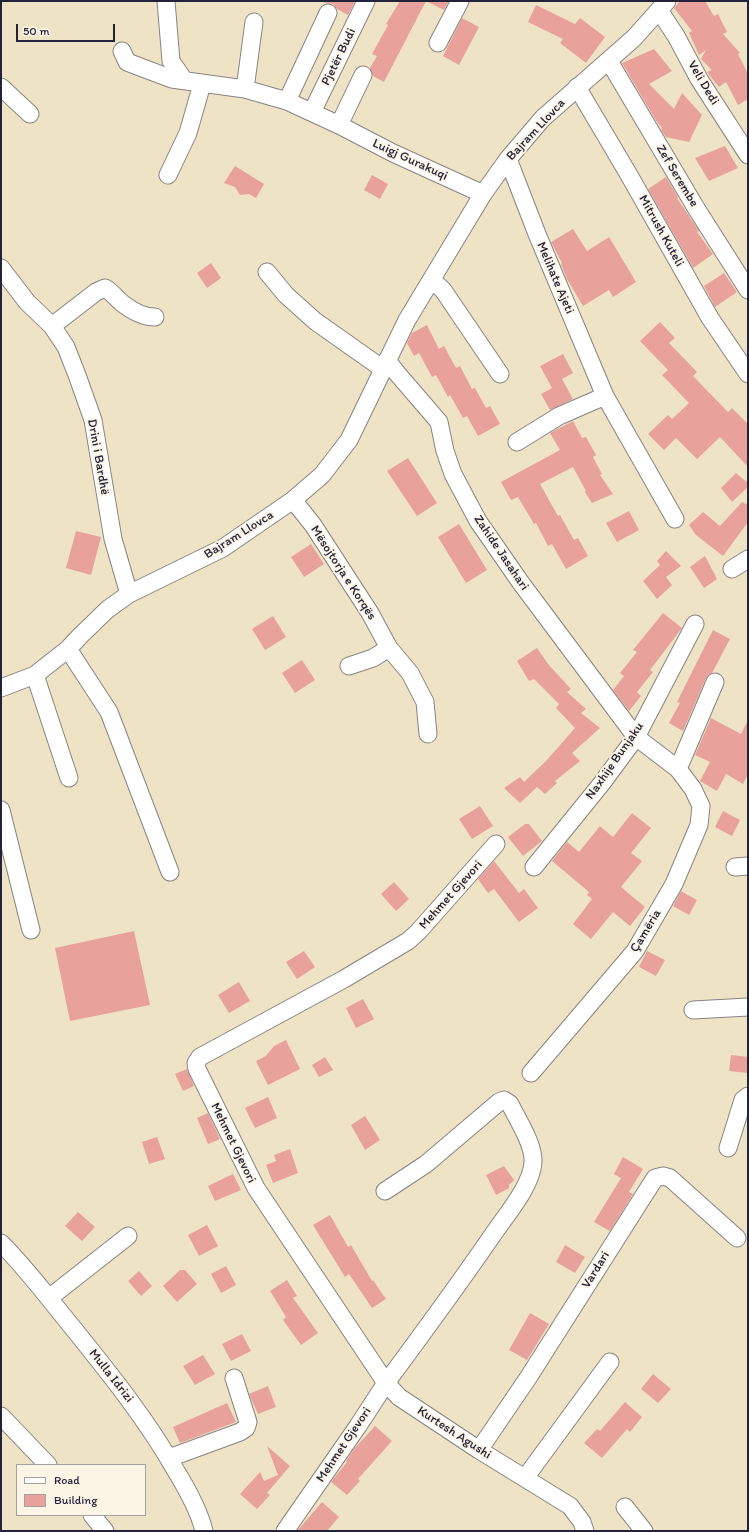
<!DOCTYPE html>
<html>
<head>
<meta charset="utf-8">
<style>
  body { margin:0 }
  #map { position:relative; width:749px; height:1532px; overflow:hidden; background:#eee4c5; font-family:Itim,sans-serif }
  canvas { display:block }
  .frame { position:absolute; inset:0; border:2px solid #22223b; pointer-events:none }
  .legend { position:absolute; left:16px; top:1464px; width:130px; height:52px; box-sizing:border-box; background:#fcf5e5; border:1px solid #a5a1a1; margin:0; padding:5px 7px; list-style:none; font-size:12px; color:#22223b }
  .legend li { display:flex; align-items:center; gap:8px; height:20px }
  .legend b { width:20px; border:1px solid #a5a1a1 }
  .scale { position:absolute; left:16px; top:24px; width:99px; height:18px; box-sizing:border-box; border:2px solid #22223b; border-top:0; padding-left:5px; font-size:12px; line-height:14px; white-space:nowrap; color:#22223b; -webkit-text-stroke:3px #fcf5e5; paint-order:stroke }
</style>
</head>
<body>
<div id="map">
<canvas width="749" height="1532"></canvas>
<div class="frame"></div>
<ul class="legend">
<li><b style="height:5px;background:#fff"></b>Road</li>
<li><b style="height:11px;background:#e9a19b"></b>Building</li>
</ul>
<div class="scale">50 m</div>
</div>
<script>
const context = document.querySelector('canvas').getContext('2d');
context.lineJoin = 'round';
function paint(path, color) { context.fillStyle = color; context.fill(path, 'evenodd'); }
function trace(path, color, width, dash) { context.strokeStyle = color; context.lineWidth = width; context.lineCap = dash ? 'butt' : 'round'; context.setLineDash(dash || []); context.stroke(path); }
function drawText(font, color, halo, rows, align = 'center') {
  context.font = font + ' Itim,sans-serif'; context.lineWidth = 4; context.setLineDash([]); context.textBaseline = 'middle'; context.strokeStyle = halo; context.fillStyle = color; for (const [text, x, y, turn = 0] of rows) {
    context.save(); context.translate(x, y); context.rotate((+turn || 0) * Math.PI / 180); context.textAlign = isNaN(turn) ? turn : align; if (halo) context.strokeText(text, 0, 0); context.fillText(text, 0, 0); context.restore();
  }
}
paint(new Path2D(`
  M 321,1 L 355,1 L 348,15 L 337,9 L 333,4 L 326,3 Z
  M 400,1 L 426,1 L 384,82 L 373,76 L 370,68 L 377,56 L 372,54 L 388,25 L 386,24 Z
  M 426,1 L 449,1 L 444,10 Z
  M 680,1 L 705,1 L 714,16 L 718,14 L 727,32 L 723,34 L 740,53 L 738,54 L 748,74 L 748,99 L 738,105 L 726,82 L 719,87 L 707,72 L 712,70 L 701,59 L 706,50 L 699,55 L 689,33 L 692,31 L 674,8 Z
  M 536,5 L 575,24 L 580,18 L 605,37 L 586,63 L 560,43 L 563,39 L 528,22 Z
  M 462,18 L 479,27 L 459,65 L 443,56 Z
  M 654,49 L 672,71 L 649,84 L 674,109 L 682,93 L 702,115 L 689,142 L 666,137 L 661,130 L 662,128 L 655,119 L 622,63 Z
  M 725,146 L 738,168 L 709,181 L 695,158 Z
  M 235,166 L 264,184 L 256,198 L 249,194 L 240,195 L 235,187 L 224,183 Z
  M 372,175 L 388,184 L 380,199 L 364,190 Z
  M 666,177 L 678,197 L 677,198 L 699,231 L 697,232 L 713,254 L 693,268 L 648,189 Z
  M 573,229 L 587,251 L 609,237 L 636,282 L 613,297 L 609,290 L 583,306 L 567,279 L 561,264 L 562,263 L 551,242 Z
  M 211,263 L 221,278 L 207,288 L 197,273 Z
  M 724,273 L 737,292 L 715,307 L 704,286 Z
  M 660,322 L 675,338 L 669,343 L 697,372 L 693,376 L 728,412 L 732,408 L 748,424 L 748,467 L 720,437 L 697,459 L 676,438 L 664,450 L 648,434 L 668,415 L 672,419 L 689,403 L 662,375 L 668,370 L 640,341 Z
  M 427,325 L 439,349 L 444,346 L 456,368 L 460,366 L 472,389 L 475,388 L 486,408 L 490,406 L 500,424 L 478,436 L 467,416 L 463,418 L 450,395 L 448,397 L 436,375 L 432,377 L 419,353 L 414,356 L 407,343 L 412,333 Z
  M 563,354 L 573,373 L 562,379 L 573,399 L 550,410 L 541,394 L 552,388 L 540,366 Z
  M 573,421 L 582,438 L 586,437 L 596,455 L 593,457 L 602,474 L 600,475 L 613,494 L 592,503 L 585,492 L 586,491 L 573,467 L 540,484 L 558,516 L 560,515 L 574,540 L 578,538 L 588,556 L 566,569 L 552,544 L 548,546 L 536,523 L 534,524 L 518,497 L 511,500 L 501,482 L 560,450 L 550,433 Z
  M 408,458 L 437,503 L 417,516 L 387,471 Z
  M 736,473 L 748,483 L 748,487 L 732,502 L 721,488 Z
  M 742,502 L 748,505 L 748,522 L 723,556 L 696,535 L 689,525 L 703,512 L 720,526 Z
  M 629,511 L 639,530 L 617,542 L 606,523 Z
  M 459,524 L 487,570 L 466,583 L 438,537 Z
  M 76,531 L 101,537 L 91,575 L 66,568 Z
  M 311,544 L 324,564 L 304,577 L 291,557 Z
  M 666,551 L 681,566 L 666,577 L 672,585 L 657,599 L 643,581 L 660,565 L 657,561 Z
  M 705,556 L 717,579 L 704,588 L 690,567 Z
  M 663,613 L 682,628 L 650,670 L 653,672 L 637,692 L 641,696 L 629,711 L 613,690 L 624,676 L 620,673 L 637,652 L 633,650 Z
  M 273,616 L 286,637 L 265,650 L 252,629 Z
  M 713,630 L 730,639 L 712,673 L 706,678 L 683,731 L 669,723 L 680,703 L 677,702 Z
  M 537,648 L 548,664 L 571,689 L 567,692 L 586,709 L 581,713 L 600,728 L 572,753 L 580,761 L 555,781 L 557,783 L 545,794 L 537,787 L 520,803 L 504,788 L 520,777 L 524,782 L 546,761 L 575,728 L 556,708 L 559,704 L 534,679 L 529,681 L 517,661 Z
  M 302,660 L 315,680 L 295,693 L 282,673 Z
  M 711,718 L 741,734 L 748,720 L 748,774 L 743,784 L 726,774 L 717,791 L 700,781 L 710,762 L 695,755 Z
  M 480,806 L 493,826 L 472,839 L 459,819 Z
  M 723,811 L 740,820 L 732,836 L 715,827 Z
  M 632,813 L 651,828 L 631,853 L 642,861 L 621,887 L 645,907 L 630,926 L 613,912 L 591,939 L 573,924 L 592,899 L 587,895 L 589,892 L 552,861 L 567,842 L 579,852 L 600,826 L 613,837 Z
  M 525,824 L 529,824 L 542,841 L 523,856 L 508,837 Z
  M 494,861 L 519,893 L 524,889 L 538,908 L 519,922 L 494,889 L 488,893 L 478,879 Z
  M 394,882 L 409,899 L 396,911 L 381,894 Z
  M 681,891 L 697,900 L 689,915 L 673,906 Z
  M 134,931 L 150,1005 L 70,1021 L 55,948 Z
  M 304,951 L 315,967 L 297,979 L 286,962 Z
  M 647,951 L 665,960 L 656,976 L 639,967 Z
  M 239,982 L 250,1001 L 229,1013 L 218,995 Z
  M 363,999 L 374,1019 L 356,1028 L 346,1008 Z
  M 286,1040 L 300,1069 L 268,1085 L 256,1061 L 266,1056 L 274,1046 Z
  M 731,1055 L 748,1057 L 748,1073 L 729,1071 Z
  M 325,1057 L 333,1070 L 319,1077 L 312,1065 Z
  M 187,1069 L 194,1086 L 183,1091 L 175,1074 Z
  M 268,1097 L 277,1118 L 255,1128 L 245,1108 Z
  M 208,1113 L 220,1139 L 208,1144 L 197,1118 Z
  M 365,1116 L 380,1140 L 365,1150 L 351,1125 Z
  M 157,1137 L 165,1159 L 149,1164 L 142,1142 Z
  M 290,1149 L 298,1173 L 273,1183 L 266,1165 L 276,1161 L 274,1155 Z
  M 623,1157 L 643,1169 L 629,1192 L 633,1194 L 610,1231 L 594,1222 L 621,1178 L 614,1174 Z
  M 504,1166 L 514,1180 L 509,1185 L 509,1188 L 496,1195 L 486,1175 Z
  M 233,1174 L 241,1190 L 215,1201 L 208,1186 Z
  M 78,1212 L 95,1227 L 82,1241 L 65,1226 Z
  M 330,1215 L 348,1247 L 351,1245 L 372,1281 L 373,1280 L 386,1299 L 372,1308 L 349,1274 L 345,1277 L 313,1225 Z
  M 207,1225 L 218,1246 L 199,1256 L 188,1235 Z
  M 565,1245 L 585,1257 L 575,1273 L 556,1262 Z
  M 226,1266 L 236,1285 L 221,1293 L 211,1274 Z
  M 180,1270 L 185,1270 L 197,1284 L 177,1302 L 163,1286 Z
  M 139,1271 L 152,1286 L 141,1296 L 128,1281 Z
  M 287,1280 L 297,1296 L 293,1298 L 318,1333 L 301,1345 L 283,1320 L 286,1317 L 270,1291 Z
  M 530,1313 L 549,1324 L 527,1360 L 509,1350 Z
  M 242,1334 L 251,1351 L 231,1361 L 222,1344 Z
  M 203,1355 L 215,1374 L 195,1385 L 183,1366 Z
  M 653,1374 L 671,1389 L 658,1403 L 641,1389 Z
  M 268,1386 L 276,1407 L 258,1414 L 249,1394 Z
  M 625,1402 L 642,1417 L 630,1432 L 627,1429 L 602,1458 L 584,1443 L 597,1429 L 600,1431 Z
  M 227,1403 L 236,1422 L 180,1443 L 173,1427 Z
  M 375,1426 L 392,1441 L 358,1479 L 360,1481 L 347,1495 L 331,1482 L 347,1462 L 346,1461 L 354,1449 Z
  M 267,1446 L 290,1466 L 267,1493 L 270,1495 L 257,1509 L 240,1494 L 260,1472 L 264,1481 L 278,1475 Z
  M 322,1502 L 339,1517 L 327,1531 L 297,1531 Z`), '#e9a19b');
const minor = new Path2D(`
  M 166,1 L 171,61 L 184,80
  M 659,10 L 676,36 L 699,79 L 748,155
  M 438,43 L 460,1
  M 122,51 L 127,62 L 172,79 L 245,89 L 287,101 L 339,125 L 393,153 L 483,194
  M 609,61 L 696,208 L 748,290
  M 1,87 L 30,114
  M 577,87 L 629,175 L 710,318 L 748,374
  M 245,89 L 254,22
  M 287,101 L 328,13
  M 312,112 L 366,1
  M 339,125 L 363,75
  M 508,159 L 537,234 L 605,396 L 675,519
  M 168,175 L 188,133 L 202,84
  M 1,268 L 27,302 L 52,326 L 66,347 L 77,375 L 93,420 L 113,539 L 129,594
  M 267,272 L 286,295 L 315,321 L 383,369
  M 432,280 L 443,290 L 500,374
  M 52,326 L 96,292 L 105,288 C 112,292 116,298 122,303 C 132,311 142,317 155,317
  M 387,360 L 396,372 L 439,422 L 445,451 L 453,474 L 478,521 L 521,583 L 636,737 L 678,769 L 693,789 L 701,806 L 699,825 L 674,884 L 635,951 L 531,1073
  M 517,442 L 559,416 L 605,396
  M 293,500 L 313,525 L 370,613 L 389,648 L 410,673 L 425,702 L 428,734
  M 732,569 L 748,559
  M 68,649 L 109,712 L 170,872
  M 349,666 L 373,658 L 389,648
  M 35,675 L 69,778
  M 1,688 L 35,675 L 68,649 L 81,635 L 108,609 L 129,594 L 223,548 L 293,500 L 322,475 L 349,440 L 407,320 L 483,194 L 508,159 L 543,118 L 634,38 L 667,1
  M 678,769 L 715,682
  M 1,810 L 31,930
  M 534,867 L 602,783 L 636,737 L 695,624
  M 735,867 L 748,866
  M 693,1010 L 748,1007
  M 728,1148 L 743,1100 L 748,1096
  M 385,1191 L 426,1164 L 499,1102 L 504,1100 L 510,1104 C 517,1119 534,1144 533,1162 C 532,1185 507,1214 494,1233 C 459,1284 423,1333 386,1383 L 399,1397 L 479,1450 L 570,1506 L 582,1522 L 585,1531
  M 1,1243 C 27,1269 50,1300 73,1328 C 110,1374 147,1420 176,1471 C 187,1489 199,1510 204,1531
  M 49,1298 L 128,1236
  M 1,1416 L 48,1465
  M 479,1450 L 528,1378 L 655,1178 L 663,1176 L 670,1178 L 737,1238
  M 169,1458 L 240,1432 L 246,1428 L 248,1422 L 234,1378
  M 525,1478 L 610,1362
  M 625,1507 L 644,1531
  M 92,1515 L 105,1531
  M 285,1531 L 358,1426 L 386,1383 L 256,1188 L 197,1069 L 196,1063 L 200,1057 L 344,979 L 408,941 L 418,932 L 496,844`);
trace(minor, '#888380', 19);
trace(minor, '#fff', 17);
drawText('13px', '#22223b', '#fcf5e5', [
  ["Pjetër Budi",339,57,-64],
  ["Veli Dedi",703,83,59],
  ["Bajram Llovca",536,130,-47],
  ["Luigj Gurakuqi",410,160,25],
  ["Zef Serembe",677,176,59],
  ["Mitrush Kuteli",661,231,61],
  ["Melihate Ajeti",555,278,67],
  ["Drini i Bardhë",98,457,80],
  ["Bajram Llovca",239,535,-32],
  ["Zahide Jasahari",501,553,56],
  ["Mësojtorja e Korqës",343,573,57],
  ["Naxhije Bunjaku",615,761,-55],
  ["Mehmet Gjevori",451,895,-48],
  ["Çamëria",646,931,-59],
  ["Mehmet Gjevori",233,1143,64],
  ["Vardari",596,1270,-58],
  ["Mulla Idrizi",111,1376,52],
  ["Kurtesh Agushi",454,1433,33],
  ["Mehmet Gjevori",344,1445,-56]
]);
</script>
</body>
</html>
